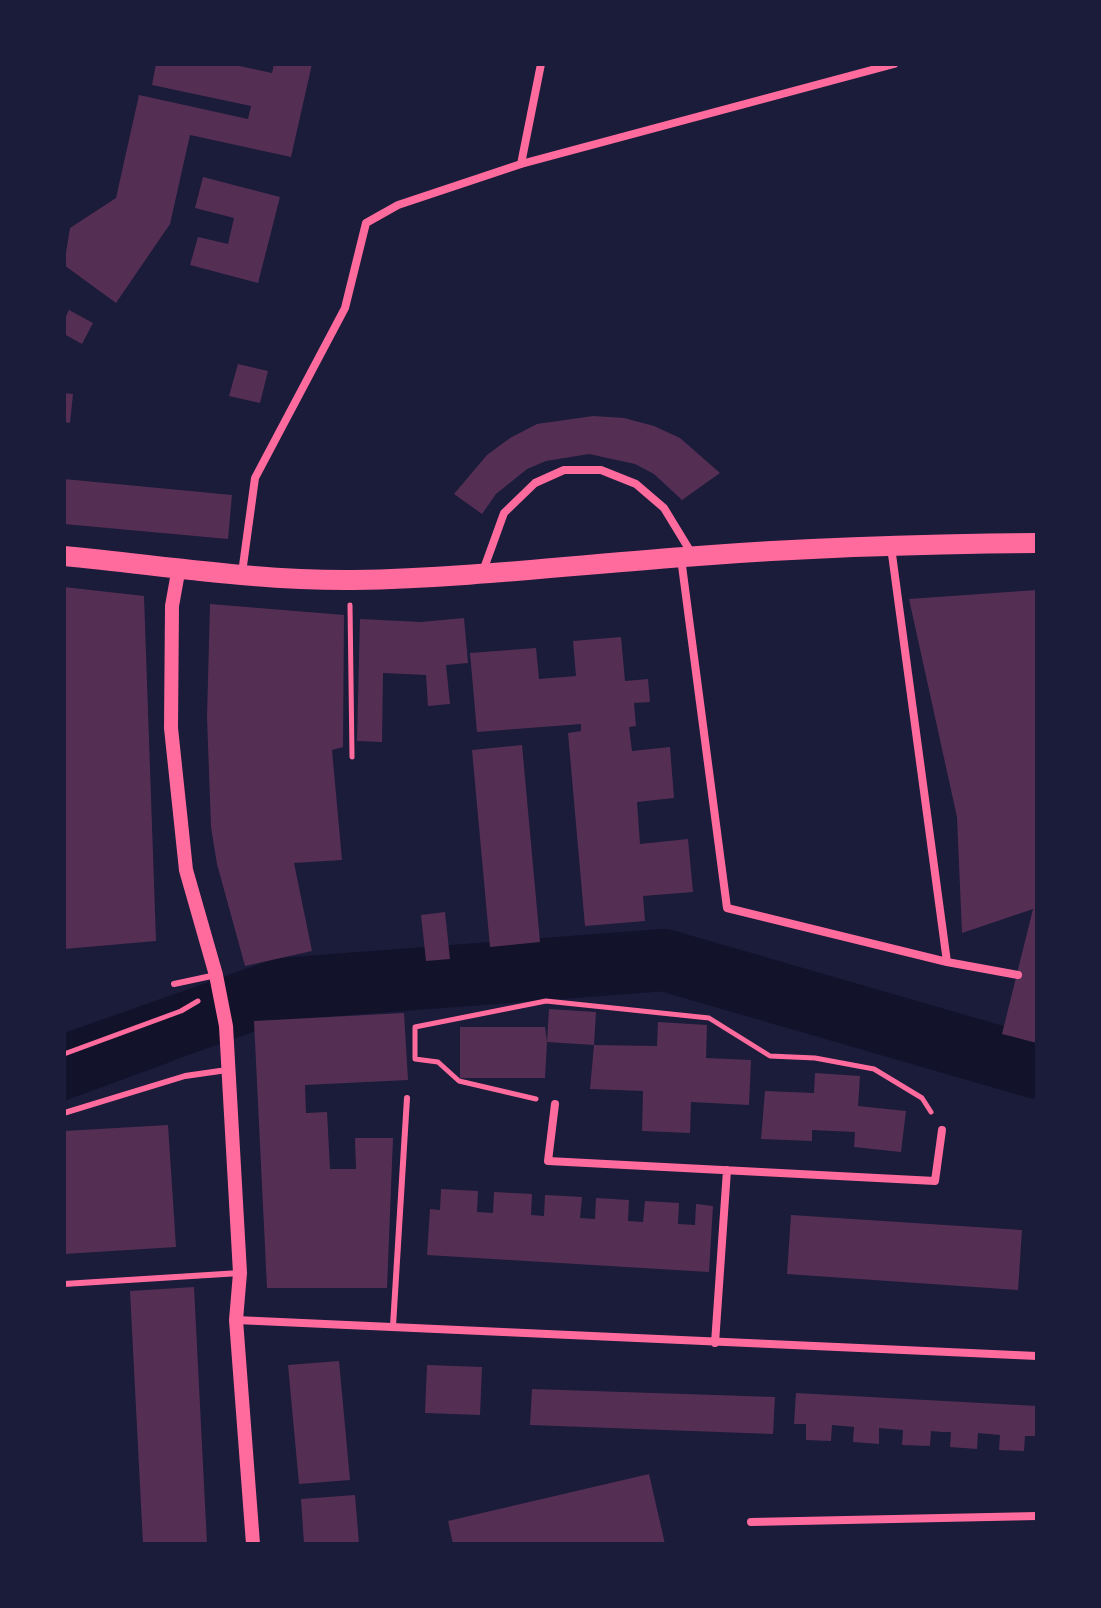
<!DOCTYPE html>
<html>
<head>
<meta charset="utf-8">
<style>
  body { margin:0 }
  #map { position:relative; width:1101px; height:1608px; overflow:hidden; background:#1b1b3a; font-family:"IBM Plex Sans",sans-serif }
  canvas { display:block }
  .frame { position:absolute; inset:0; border:66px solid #1b1b3a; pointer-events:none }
</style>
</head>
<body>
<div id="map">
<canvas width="1101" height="1608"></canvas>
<div class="frame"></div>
</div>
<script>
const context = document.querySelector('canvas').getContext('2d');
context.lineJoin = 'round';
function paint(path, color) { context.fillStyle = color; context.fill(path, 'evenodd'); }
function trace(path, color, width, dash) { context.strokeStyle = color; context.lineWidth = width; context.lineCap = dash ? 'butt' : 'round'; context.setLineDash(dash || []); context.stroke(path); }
paint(new Path2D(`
  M 170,1021 L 173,1061 L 64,1101 L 64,1060 Z`), '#12122b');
trace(new Path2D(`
  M 64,1066 L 282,989 L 664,960 L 1037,1068`), '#12122b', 62);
paint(new Path2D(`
  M 156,64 L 230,64 L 272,73 L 274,64 L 312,64 L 291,157 L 190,135 L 170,224 L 116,303 L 64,265 L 70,228 L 116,198 L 139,95 L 248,119 L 251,106 L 152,85 Z
  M 203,177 L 280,197 L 258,283 L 190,265 L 198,237 L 228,244 L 234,218 L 195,208 Z
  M 69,310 L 93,323 L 82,344 L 64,334 L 64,320 Z
  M 238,364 L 268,371 L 260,403 L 229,396 Z
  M 64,393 L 73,394 L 70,423 L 64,422 Z
  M 593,416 L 624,418 L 654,426 L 680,438 L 720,473 L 682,500 L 654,474 L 635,464 L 589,454 L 546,461 L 527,469 L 496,494 L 482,514 L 454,494 L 487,455 L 510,438 L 537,424 Z
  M 64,479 L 232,495 L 228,539 L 64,524 Z
  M 64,587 L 144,596 L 156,941 L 64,949 Z
  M 1037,590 L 1037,1043 L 1002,1034 L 1033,909 L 962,933 L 957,817 L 909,599 Z
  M 210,604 L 344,615 L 343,747 L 332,750 L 342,860 L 294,863 L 312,951 L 245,966 L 217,864 L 211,827 L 207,717 Z
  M 464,618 L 468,663 L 446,665 L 450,704 L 428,706 L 426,675 L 383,673 L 382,742 L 357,741 L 360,619 L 421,622 Z
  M 621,637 L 625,681 L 648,679 L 650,702 L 634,703 L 636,726 L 629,727 L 632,751 L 670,747 L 674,798 L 637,802 L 640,844 L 688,839 L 693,892 L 643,896 L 645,921 L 585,926 L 568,733 L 581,731 L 581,724 L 477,732 L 470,653 L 536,648 L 539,679 L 576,676 L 573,641 Z
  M 522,745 L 540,942 L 490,947 L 472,750 Z
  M 445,912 L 450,959 L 426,961 L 421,915 Z
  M 549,1009 L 596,1012 L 594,1045 L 657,1046 L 658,1022 L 707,1025 L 706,1058 L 751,1060 L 749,1105 L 691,1102 L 690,1133 L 642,1131 L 643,1091 L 590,1089 L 594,1045 L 547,1042 L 545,1078 L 460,1078 L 460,1027 L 545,1027 L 547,1042 Z
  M 404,1013 L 408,1080 L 305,1085 L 306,1113 L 327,1112 L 330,1169 L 356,1169 L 355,1138 L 393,1138 L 387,1288 L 267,1288 L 254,1021 Z
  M 815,1073 L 860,1076 L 858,1106 L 906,1111 L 901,1152 L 854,1147 L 855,1132 L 812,1130 L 812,1141 L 761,1139 L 765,1091 L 814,1093 Z
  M 168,1125 L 176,1247 L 64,1254 L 64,1131 Z
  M 441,1189 L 478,1191 L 477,1212 L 493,1213 L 494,1192 L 532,1194 L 531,1215 L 544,1216 L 545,1195 L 582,1197 L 580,1218 L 595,1219 L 596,1198 L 629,1200 L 628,1221 L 643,1222 L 645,1201 L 679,1203 L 678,1224 L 695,1225 L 696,1204 L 713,1206 L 709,1272 L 427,1255 L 430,1209 L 440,1210 Z
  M 791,1215 L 1022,1230 L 1018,1290 L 787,1274 Z
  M 194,1287 L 207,1544 L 143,1544 L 130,1291 Z
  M 339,1361 L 350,1480 L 299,1484 L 288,1365 Z
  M 427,1365 L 482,1367 L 480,1415 L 425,1413 Z
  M 532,1389 L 775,1397 L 773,1434 L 530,1425 Z
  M 796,1393 L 1037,1406 L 1037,1436 L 1025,1436 L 1024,1451 L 999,1450 L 1000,1435 L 978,1433 L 977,1449 L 950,1447 L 951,1432 L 942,1432 L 931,1431 L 930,1446 L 902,1445 L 903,1430 L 879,1428 L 879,1444 L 853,1442 L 854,1427 L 832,1425 L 831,1441 L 806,1440 L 806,1424 L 794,1424 Z
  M 649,1474 L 665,1544 L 453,1544 L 448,1521 Z
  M 355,1495 L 359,1544 L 304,1544 L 301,1499 Z`), '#542f53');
trace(new Path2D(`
  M 350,605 L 352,757
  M 64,1054 L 181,1011 L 198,1001
  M 536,1099 L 459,1081 L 438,1062 L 415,1059 L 415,1027 L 546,1001 L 709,1018 L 770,1056 L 815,1058 L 874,1069 L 922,1098 L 931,1112`), '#ff6b9d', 5);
trace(new Path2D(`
  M 174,984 L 216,975
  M 64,1113 L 185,1076 L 227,1070
  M 64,1284 L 240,1273
  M 393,1326 L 407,1098`), '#ff6b9d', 6);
trace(new Path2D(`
  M 521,164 L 541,64
  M 891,547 L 947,962
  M 681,558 L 727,908 L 947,962 L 1018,975
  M 483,571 L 504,513 L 535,483 L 564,470 L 601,470 L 636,484 L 664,508 L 692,554
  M 242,573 L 255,478 L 345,308 L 366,223 L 398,205 L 521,164 L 894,64
  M 555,1104 L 548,1161 L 935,1181 L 942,1130
  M 236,1320 L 1037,1356
  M 715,1343 L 727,1170
  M 751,1522 L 1037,1516`), '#ff6b9d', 8);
trace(new Path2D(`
  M 179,567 L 172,606 L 171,728 L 186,870 L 216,975 L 226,1026 L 240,1273 L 236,1320 L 253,1544`), '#ff6b9d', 14);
trace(new Path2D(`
  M 64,556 C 160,565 257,581 354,580 C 469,578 583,564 698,556 C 811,547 924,544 1037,543`), '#ff6b9d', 20);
</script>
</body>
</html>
